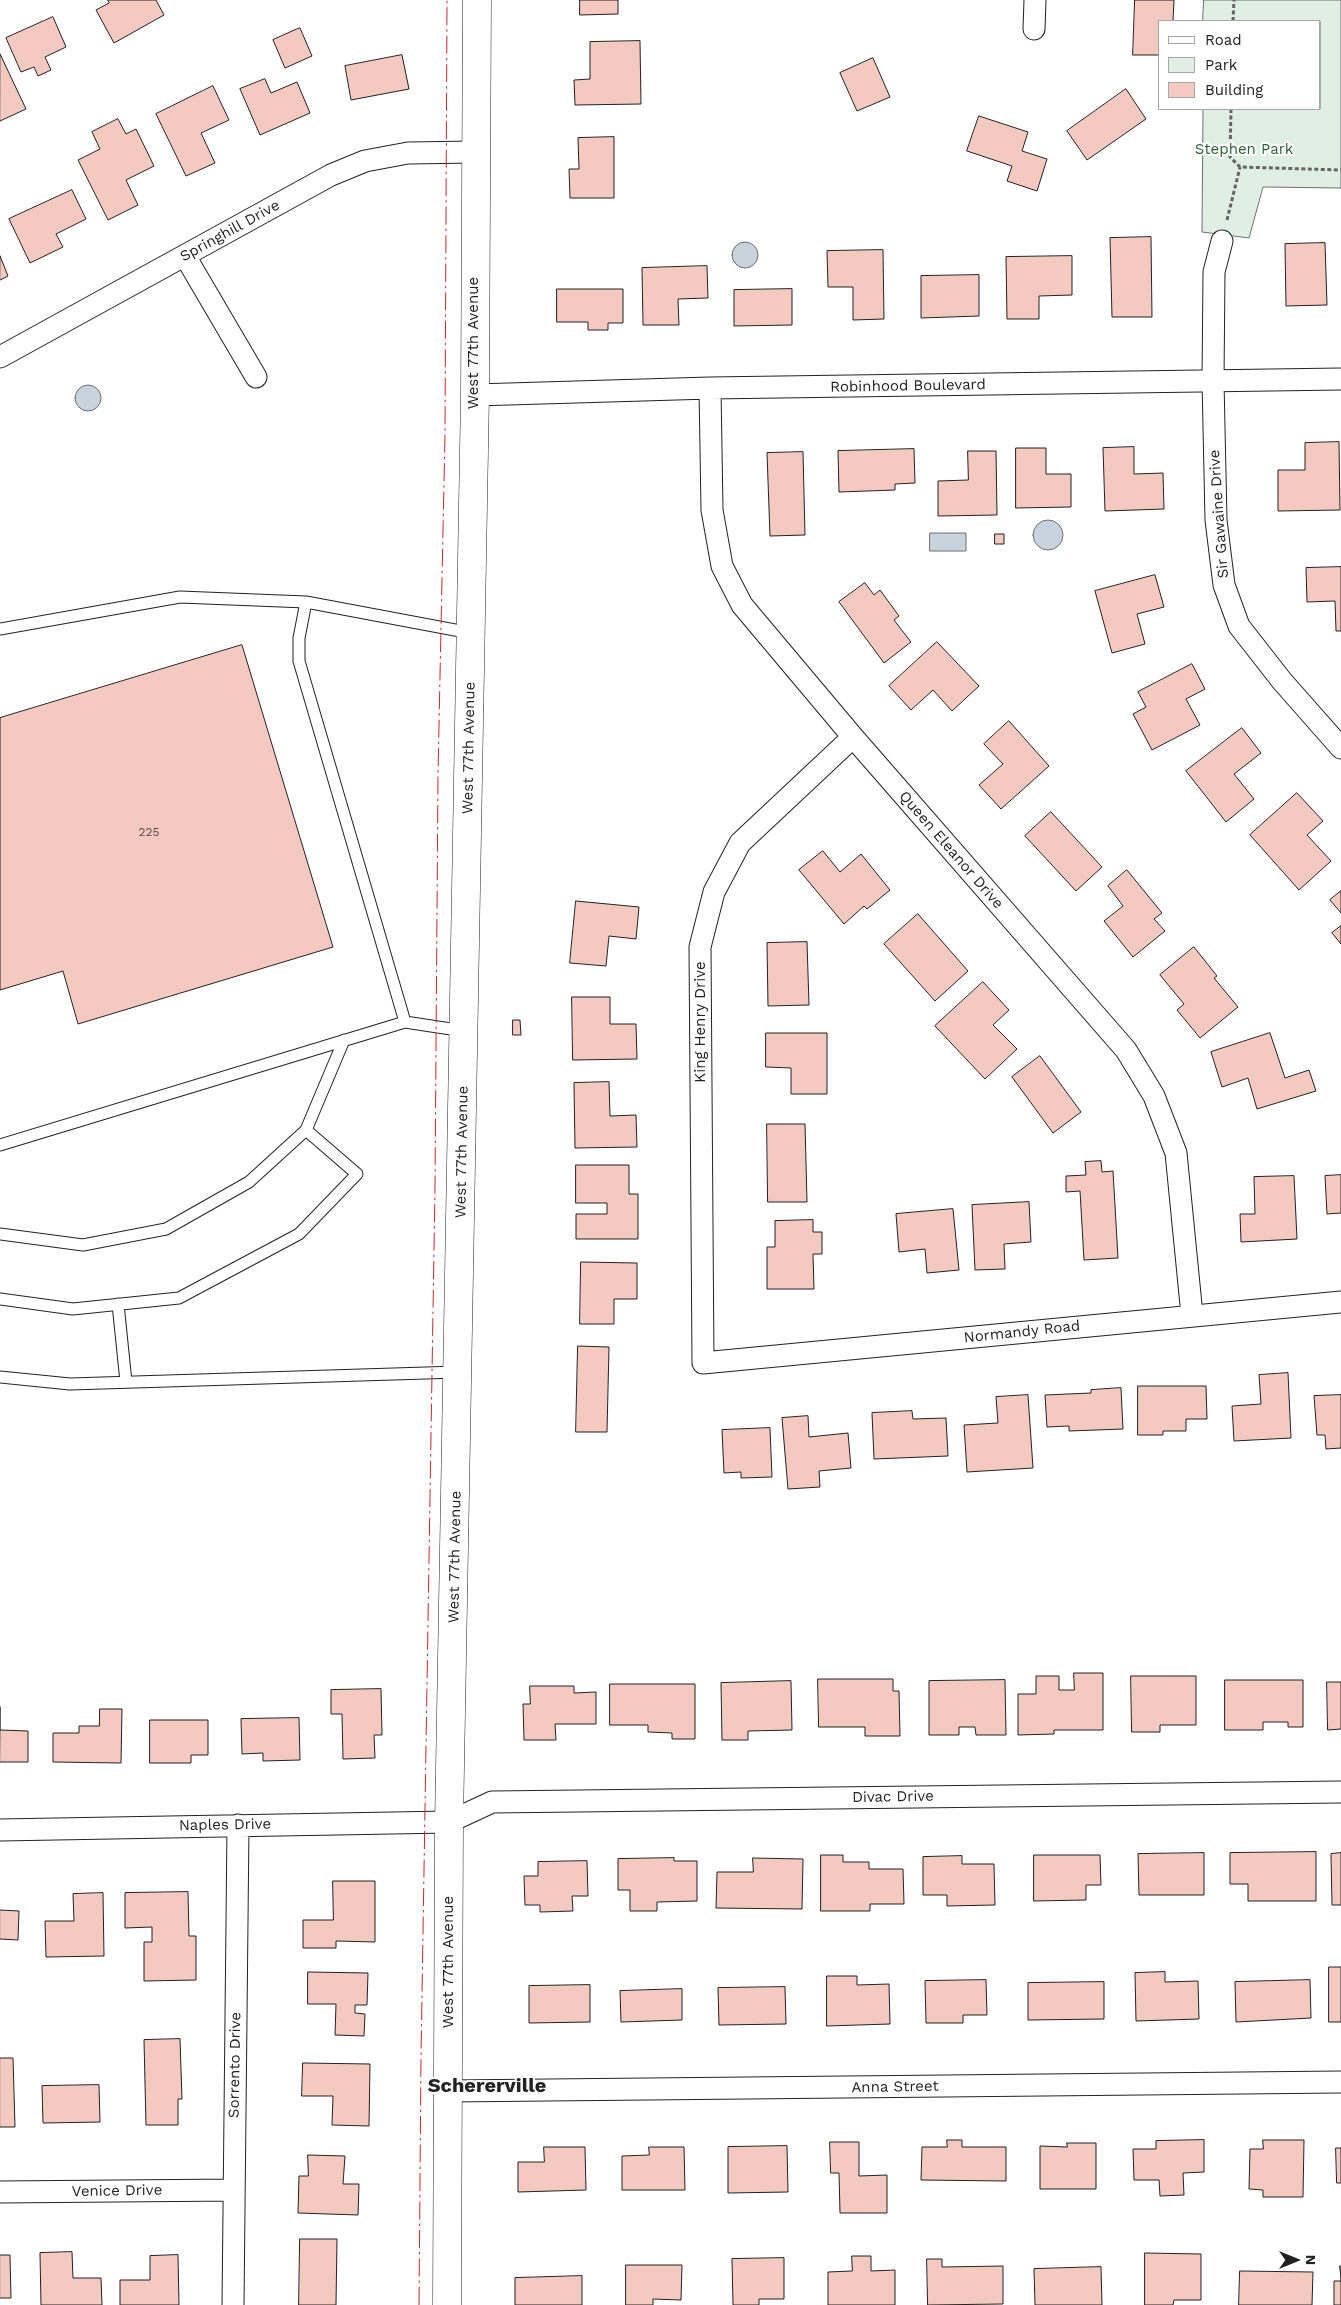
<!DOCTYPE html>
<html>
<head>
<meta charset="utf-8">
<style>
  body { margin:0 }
  #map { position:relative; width:1341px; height:2305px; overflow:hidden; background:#fff; font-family:"Work Sans",sans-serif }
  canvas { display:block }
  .legend { position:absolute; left:1158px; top:20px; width:162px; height:90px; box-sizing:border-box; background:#fff; border:1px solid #a7a7a7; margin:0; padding:6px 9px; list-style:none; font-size:15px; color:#222 }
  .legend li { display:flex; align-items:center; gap:10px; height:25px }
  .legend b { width:25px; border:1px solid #a7a7a7 }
  .north { position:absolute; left:1271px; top:2235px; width:50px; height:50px; -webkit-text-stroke:4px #fff; paint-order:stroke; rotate:90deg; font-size:14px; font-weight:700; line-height:20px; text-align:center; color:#222 }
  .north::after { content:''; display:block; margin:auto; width:18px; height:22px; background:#222; clip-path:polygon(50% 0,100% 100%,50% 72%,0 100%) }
</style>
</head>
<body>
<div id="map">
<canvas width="1341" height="2305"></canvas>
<ul class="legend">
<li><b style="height:6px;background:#fff"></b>Road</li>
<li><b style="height:14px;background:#e0efe3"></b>Park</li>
<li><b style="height:14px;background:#f3c9c0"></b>Building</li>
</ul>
<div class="north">N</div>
</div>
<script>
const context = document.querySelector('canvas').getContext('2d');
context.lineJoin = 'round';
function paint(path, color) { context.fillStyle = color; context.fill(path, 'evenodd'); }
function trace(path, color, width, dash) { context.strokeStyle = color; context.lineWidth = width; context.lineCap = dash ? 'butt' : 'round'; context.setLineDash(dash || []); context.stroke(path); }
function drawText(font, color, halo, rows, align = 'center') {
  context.font = font + ' "Work Sans",sans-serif'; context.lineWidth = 4; context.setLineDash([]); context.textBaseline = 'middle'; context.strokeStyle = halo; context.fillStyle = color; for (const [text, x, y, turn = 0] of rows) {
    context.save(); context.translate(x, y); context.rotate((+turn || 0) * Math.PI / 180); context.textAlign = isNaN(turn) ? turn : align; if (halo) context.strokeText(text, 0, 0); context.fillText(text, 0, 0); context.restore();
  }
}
const green = new Path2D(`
  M 1204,0 L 1341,0 L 1341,188 L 1263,187 L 1249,238 L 1202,232 L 1203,109 L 1320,109 L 1320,21 L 1203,21 Z`);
paint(green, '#e0efe3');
trace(green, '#6f6f6f', 1);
const water = new Path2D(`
  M732 255a13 13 0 1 1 26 0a13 13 0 1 1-26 0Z
  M75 398a13 13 0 1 1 26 0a13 13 0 1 1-26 0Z
  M1033 535a15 15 0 1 1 30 0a15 15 0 1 1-30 0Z
  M 930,533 L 966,533 L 966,551 L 930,551 Z`);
paint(water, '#c7d3dd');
trace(water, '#6f6f6f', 1);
const building = new Path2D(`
  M 108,0 L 156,0 L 164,15 L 114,43 L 96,10 L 109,3 Z
  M 580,0 L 618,0 L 618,14 L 580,15 Z
  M 1135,0 L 1174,0 L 1173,21 L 1160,21 L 1160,55 L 1133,55 Z
  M 53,17 L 66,47 L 45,57 L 51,70 L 38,76 L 34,67 L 21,72 L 6,38 Z
  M 300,28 L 312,56 L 285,68 L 273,40 Z
  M 640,41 L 641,104 L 575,105 L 574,80 L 590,79 L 590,42 Z
  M 0,54 L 26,109 L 0,121 Z
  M 402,55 L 409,89 L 351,100 L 345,66 Z
  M 873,58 L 890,97 L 857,111 L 840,73 Z
  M 265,79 L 271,93 L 297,82 L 310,113 L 260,135 L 240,89 Z
  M 213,86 L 229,120 L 201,133 L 215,163 L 186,176 L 156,114 Z
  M 1126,89 L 1146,119 L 1087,160 L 1067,131 Z
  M 979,116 L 1028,132 L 1022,151 L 1047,159 L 1037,191 L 1007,181 L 1012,166 L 967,151 Z
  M 118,119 L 126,134 L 136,129 L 154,166 L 126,180 L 138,205 L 108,220 L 78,160 L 100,149 L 92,132 Z
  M 614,137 L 614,198 L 570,198 L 569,169 L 579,169 L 578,138 Z
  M 72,190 L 86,219 L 56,234 L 63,247 L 30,263 L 9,219 Z
  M 1151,237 L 1152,317 L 1112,317 L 1110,238 Z
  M 1325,243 L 1327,305 L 1286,306 L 1285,244 Z
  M 883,250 L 884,319 L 853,320 L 853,287 L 828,287 L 827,251 Z
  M 0,256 L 8,276 L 0,280 Z
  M 1072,256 L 1072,295 L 1039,296 L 1039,319 L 1007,319 L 1006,257 Z
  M 707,266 L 708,298 L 678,299 L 679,325 L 643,325 L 642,268 Z
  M 979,275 L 979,316 L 921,318 L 921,276 Z
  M 557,289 L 623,289 L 623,323 L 608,323 L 608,330 L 588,330 L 588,322 L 557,322 Z
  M 792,289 L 792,325 L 734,326 L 734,290 Z
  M 1339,442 L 1340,510 L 1278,511 L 1278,470 L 1305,470 L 1305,443 Z
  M 1134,447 L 1134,474 L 1163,473 L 1164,509 L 1105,511 L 1103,448 Z
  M 1016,448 L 1046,448 L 1046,474 L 1071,474 L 1071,507 L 1016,508 Z
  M 914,449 L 915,483 L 895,484 L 895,490 L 839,492 L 838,451 Z
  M 968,451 L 996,451 L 997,515 L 938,516 L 938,481 L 968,480 Z
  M 803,452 L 805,535 L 770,536 L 767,453 Z
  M 995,534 L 1004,534 L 1004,544 L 995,544 Z
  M 1341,567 L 1341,631 L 1336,631 L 1335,601 L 1307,602 L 1306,568 Z
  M 1155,575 L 1164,607 L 1137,614 L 1145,644 L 1112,653 L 1095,591 Z
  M 865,583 L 874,595 L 880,590 L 899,616 L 894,620 L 911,642 L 884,663 L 839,602 Z
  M 937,642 L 979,686 L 952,711 L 933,690 L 911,710 L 889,686 Z
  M 242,645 L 333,947 L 78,1024 L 63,971 L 0,990 L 0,718 Z
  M 1192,664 L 1205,689 L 1186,699 L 1200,725 L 1152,750 L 1133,714 L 1146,707 L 1138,692 Z
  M 1009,721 L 1049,766 L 1001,809 L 979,785 L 1003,764 L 984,744 Z
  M 1242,728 L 1261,753 L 1234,774 L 1254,799 L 1226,822 L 1186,771 Z
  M 1297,793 L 1323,821 L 1307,835 L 1331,861 L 1299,890 L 1250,835 Z
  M 1051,812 L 1102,867 L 1076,891 L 1025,836 Z
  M 823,851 L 840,872 L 861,854 L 890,890 L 867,909 L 864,906 L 844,924 L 799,870 Z
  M 1127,870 L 1162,913 L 1154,919 L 1165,931 L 1133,957 L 1104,921 L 1123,906 L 1108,886 Z
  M 1341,891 L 1341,913 L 1330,900 Z
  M 576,901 L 639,907 L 636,939 L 609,936 L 606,966 L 570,963 Z
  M 918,914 L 968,971 L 935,1001 L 884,944 Z
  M 1341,926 L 1341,944 L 1332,933 Z
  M 807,942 L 809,1005 L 768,1006 L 767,943 Z
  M 1194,947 L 1217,976 L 1214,978 L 1238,1007 L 1200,1038 L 1177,1010 L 1184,1004 L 1160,975 Z
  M 983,982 L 1009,1010 L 993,1025 L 1017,1049 L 985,1079 L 935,1026 Z
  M 572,997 L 610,997 L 610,1024 L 636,1024 L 637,1059 L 573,1060 Z
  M 513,1020 L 520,1020 L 521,1035 L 513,1035 Z
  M 766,1033 L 827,1033 L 827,1094 L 791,1094 L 791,1068 L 766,1067 Z
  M 1270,1033 L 1285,1078 L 1309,1070 L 1316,1091 L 1257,1109 L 1248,1078 L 1222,1087 L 1211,1052 Z
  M 1040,1056 L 1081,1112 L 1053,1133 L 1012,1077 Z
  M 609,1082 L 610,1116 L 636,1115 L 637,1147 L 575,1148 L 574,1083 Z
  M 767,1124 L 805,1124 L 807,1202 L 768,1202 Z
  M 1101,1161 L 1102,1172 L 1113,1171 L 1118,1258 L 1084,1260 L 1080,1191 L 1066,1192 L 1066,1176 L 1086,1175 L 1085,1162 Z
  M 576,1165 L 629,1165 L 629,1194 L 638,1194 L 638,1239 L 576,1239 L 576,1214 L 607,1214 L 607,1203 L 576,1203 Z
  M 1341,1175 L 1341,1213 L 1327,1214 L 1325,1176 Z
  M 1294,1176 L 1297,1239 L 1241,1242 L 1240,1214 L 1255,1214 L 1254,1177 Z
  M 1029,1202 L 1031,1242 L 1004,1244 L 1005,1269 L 975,1270 L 972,1205 Z
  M 953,1209 L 959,1270 L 927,1273 L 925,1249 L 899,1252 L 896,1214 Z
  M 813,1220 L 813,1232 L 822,1232 L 822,1254 L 813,1254 L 814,1289 L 767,1289 L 767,1247 L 775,1247 L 775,1221 Z
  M 581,1262 L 637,1263 L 637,1299 L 614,1299 L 614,1324 L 580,1324 Z
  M 578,1346 L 609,1347 L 607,1432 L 576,1432 Z
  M 1288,1373 L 1291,1438 L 1234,1441 L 1232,1406 L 1261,1404 L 1259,1375 Z
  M 1138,1386 L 1206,1386 L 1207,1419 L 1186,1419 L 1186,1431 L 1163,1431 L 1163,1435 L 1138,1435 Z
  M 1121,1388 L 1123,1429 L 1069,1431 L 1069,1426 L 1047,1427 L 1045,1395 L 1091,1393 L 1091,1390 Z
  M 1028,1395 L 1033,1468 L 967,1472 L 964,1425 L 998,1423 L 996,1397 Z
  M 1341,1395 L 1341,1448 L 1326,1449 L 1325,1435 L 1317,1435 L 1314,1396 Z
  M 912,1411 L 913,1419 L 946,1418 L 948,1456 L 874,1459 L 872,1413 Z
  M 808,1416 L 809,1437 L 848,1433 L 851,1468 L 819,1471 L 820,1487 L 788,1489 L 782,1418 Z
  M 770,1428 L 772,1477 L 741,1478 L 741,1472 L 724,1473 L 722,1430 Z
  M 1074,1673 L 1103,1673 L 1103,1730 L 1054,1730 L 1054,1734 L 1018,1735 L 1018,1694 L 1036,1694 L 1036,1676 L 1059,1676 L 1059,1690 L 1074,1690 Z
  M 1131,1676 L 1196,1676 L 1196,1725 L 1160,1725 L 1160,1732 L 1132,1732 Z
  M 818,1679 L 893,1679 L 893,1691 L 899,1691 L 900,1736 L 865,1736 L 865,1727 L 819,1727 Z
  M 1005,1680 L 1006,1735 L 976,1735 L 975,1727 L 959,1727 L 959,1735 L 929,1735 L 929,1681 Z
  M 1225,1680 L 1303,1680 L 1303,1727 L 1288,1727 L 1288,1722 L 1263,1722 L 1263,1730 L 1225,1730 Z
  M 791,1681 L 792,1730 L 748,1731 L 748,1740 L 722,1740 L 721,1683 Z
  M 1327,1682 L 1341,1682 L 1341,1729 L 1328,1730 Z
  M 610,1684 L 695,1684 L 695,1739 L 672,1739 L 672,1733 L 648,1732 L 648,1725 L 610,1725 Z
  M 530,1686 L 574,1686 L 574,1693 L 596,1692 L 596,1724 L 555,1724 L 556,1740 L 524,1740 L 523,1704 L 530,1704 Z
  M 381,1689 L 382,1735 L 374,1735 L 375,1758 L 343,1759 L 342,1714 L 331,1714 L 331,1690 Z
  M 0,1707 L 0,1730 L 28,1731 L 28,1762 L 0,1762 Z
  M 100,1709 L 122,1709 L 121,1763 L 53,1762 L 53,1733 L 79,1733 L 79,1726 L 99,1726 Z
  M 299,1718 L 300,1760 L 263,1761 L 263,1753 L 242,1754 L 241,1719 Z
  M 150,1720 L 208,1720 L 208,1755 L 191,1755 L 191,1763 L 150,1763 Z
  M 1316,1852 L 1316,1901 L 1248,1901 L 1248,1884 L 1230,1884 L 1230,1853 Z
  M 1204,1853 L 1204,1895 L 1139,1895 L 1138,1854 Z
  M 1341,1853 L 1341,1905 L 1332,1905 L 1331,1854 Z
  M 821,1855 L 843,1855 L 843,1862 L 869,1862 L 869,1869 L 903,1869 L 904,1904 L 870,1904 L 870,1911 L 821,1911 Z
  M 1034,1855 L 1100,1855 L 1101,1885 L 1086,1885 L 1086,1900 L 1034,1901 Z
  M 962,1856 L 962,1864 L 994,1864 L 995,1905 L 947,1906 L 947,1895 L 923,1895 L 923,1857 Z
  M 674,1858 L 674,1861 L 697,1861 L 697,1901 L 657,1902 L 657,1911 L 630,1911 L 630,1890 L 618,1890 L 618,1859 Z
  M 753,1858 L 803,1859 L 802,1909 L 716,1908 L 717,1872 L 753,1872 Z
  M 587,1861 L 588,1896 L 572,1896 L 573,1911 L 540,1912 L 540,1905 L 525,1905 L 524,1876 L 538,1876 L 538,1862 Z
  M 333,1881 L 375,1881 L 375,1942 L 336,1941 L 336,1948 L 303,1948 L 303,1920 L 333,1920 Z
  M 188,1892 L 189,1936 L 196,1936 L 196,1980 L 144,1981 L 144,1942 L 152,1942 L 152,1927 L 125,1928 L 125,1893 Z
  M 103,1893 L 104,1956 L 46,1957 L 45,1921 L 74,1921 L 73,1894 Z
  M 0,1910 L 19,1911 L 18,1940 L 0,1939 Z
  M 1329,1967 L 1341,1967 L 1341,2022 L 1329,2022 Z
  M 308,1972 L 368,1973 L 367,2005 L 355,2005 L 355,2013 L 365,2014 L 364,2036 L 335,2035 L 336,2004 L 308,2004 Z
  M 1165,1972 L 1165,1982 L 1198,1981 L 1199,2019 L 1136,2021 L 1135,1973 Z
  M 827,1976 L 857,1976 L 857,1985 L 889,1984 L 890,2024 L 827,2026 Z
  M 986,1980 L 987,2015 L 963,2015 L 963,2023 L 926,2023 L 925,1981 Z
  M 1310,1980 L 1311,2018 L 1236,2022 L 1235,1982 Z
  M 1104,1982 L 1104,2019 L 1028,2020 L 1028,1983 Z
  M 590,1985 L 590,2022 L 529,2023 L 529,1986 Z
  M 785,1987 L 786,2024 L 719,2025 L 718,1988 Z
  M 682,1989 L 682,2020 L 621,2022 L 620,1991 Z
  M 180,2039 L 182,2099 L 178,2099 L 178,2125 L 146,2125 L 144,2040 Z
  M 0,2058 L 13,2058 L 15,2127 L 0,2127 Z
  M 303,2063 L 370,2064 L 369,2126 L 332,2125 L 333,2096 L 302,2096 Z
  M 99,2085 L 100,2122 L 43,2123 L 42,2086 Z
  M 947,2140 L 962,2140 L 962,2147 L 1006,2147 L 1006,2181 L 921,2180 L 922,2147 L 947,2147 Z
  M 1204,2140 L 1204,2172 L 1183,2173 L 1184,2195 L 1160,2196 L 1159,2180 L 1134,2180 L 1133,2149 L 1156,2149 L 1156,2141 Z
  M 1263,2140 L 1304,2140 L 1303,2197 L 1263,2197 L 1263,2190 L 1249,2189 L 1250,2149 L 1263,2149 Z
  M 830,2142 L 859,2142 L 859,2176 L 887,2175 L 887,2213 L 840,2213 L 839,2173 L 831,2173 Z
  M 1067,2143 L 1096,2143 L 1096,2189 L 1040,2189 L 1040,2146 L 1067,2147 Z
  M 787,2146 L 788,2192 L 728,2193 L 728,2147 Z
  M 544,2147 L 585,2147 L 586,2190 L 518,2192 L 518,2162 L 544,2162 Z
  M 649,2147 L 684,2147 L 685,2190 L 622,2190 L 622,2156 L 649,2155 Z
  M 1336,2148 L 1341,2148 L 1341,2183 L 1337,2183 Z
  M 308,2155 L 345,2156 L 343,2184 L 359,2184 L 358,2215 L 298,2213 L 299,2176 L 308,2176 Z
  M 300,2239 L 337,2239 L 336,2305 L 299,2305 Z
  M 72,2252 L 73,2278 L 101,2278 L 102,2305 L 41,2305 L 40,2253 Z
  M 1145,2253 L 1201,2254 L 1201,2300 L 1174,2300 L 1173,2305 L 1145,2305 Z
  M 0,2255 L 10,2255 L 11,2298 L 0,2298 Z
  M 178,2255 L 179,2305 L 120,2305 L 120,2280 L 150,2280 L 150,2256 Z
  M 852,2256 L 871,2256 L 871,2271 L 895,2270 L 895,2305 L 828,2305 L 828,2272 L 852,2271 Z
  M 784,2258 L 784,2299 L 759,2299 L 759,2305 L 733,2305 L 732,2259 Z
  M 927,2259 L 942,2259 L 942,2267 L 1003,2266 L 1003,2304 L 928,2305 Z
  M 626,2265 L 682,2265 L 681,2300 L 653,2299 L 653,2305 L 626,2305 Z
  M 1340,2266 L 1341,2266 L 1341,2305 L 1334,2305 L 1334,2281 L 1341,2281 Z
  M 1101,2267 L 1102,2305 L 1035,2305 L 1034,2269 Z
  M 1240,2271 L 1313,2272 L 1312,2305 L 1239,2305 Z
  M 582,2276 L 582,2305 L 515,2305 L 515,2278 Z`);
paint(building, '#f3c9c0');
trace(building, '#222', 1);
const service = new Path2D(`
  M 306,602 L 299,638 L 299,661 L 405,1022
  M 0,629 L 180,597 L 306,602 L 471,633
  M 0,1145 L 405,1022 L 464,1031
  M 0,1234 L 83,1245 L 166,1229 L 249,1182 L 306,1130 L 344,1040
  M 0,1299 L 73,1309 L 179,1298 L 299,1234 L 357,1174 L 306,1130
  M 118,1304 L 126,1382
  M 0,1377 L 70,1384 L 458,1372`);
const minor = new Path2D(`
  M 1034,29 L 1035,0
  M 1222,241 L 1214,272 L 1213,381 L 1216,520 L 1224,585 L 1239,626 L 1282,681 L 1341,748
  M 185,256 L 256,377
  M 0,357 L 331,175 L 365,161 L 408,153 L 475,152
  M 710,388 L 712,510 L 722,566 L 742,605 L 853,737 L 1126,1050 L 1154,1096 L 1176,1153 L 1192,1315
  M 475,395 L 710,388 L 1341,379
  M 853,737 L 740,843 L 714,892 L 700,947 L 703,1363 L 1341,1302
  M 0,1830 L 449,1822 L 492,1802 L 1341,1792
  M 449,2091 L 1341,2082
  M 0,2192 L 234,2190
  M 233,2305 L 238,1825`);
const tertiary = new Path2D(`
  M 447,2305 L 449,1822 L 475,395 L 477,0`);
trace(service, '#222', 13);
trace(minor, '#222', 23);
trace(tertiary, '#222', 29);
trace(new Path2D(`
  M 1233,21 L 1234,0
  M 1231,109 L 1230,157 L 1240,167 L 1341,170
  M 1227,220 L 1240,167`), '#646464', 3, [4, 2.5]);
trace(service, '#fff', 11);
trace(minor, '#fff', 21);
trace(tertiary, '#fff', 28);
trace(new Path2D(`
  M 419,2305 L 421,2057 L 435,1187 L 438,774 L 445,434 L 447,0`), '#c62828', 1, [18, 4, 2.5, 4]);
drawText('12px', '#564c4a', null, [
  ["225",149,832]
]);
drawText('15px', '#2f5e38', '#fff', [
  ["Stephen Park",1244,150]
]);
drawText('15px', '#222', '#fff', [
  ["Springhill Drive",230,231,-29],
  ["West 77th Avenue",474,343,-90],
  ["Robinhood Boulevard",908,386,-1],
  ["Sir Gawaine Drive",1219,514,-94],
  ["West 77th Avenue",469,748,-89],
  ["Queen Eleanor Drive",951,850,49],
  ["King Henry Drive",701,1022,-90],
  ["West 77th Avenue",462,1152,-89],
  ["Normandy Road",1022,1332,-6],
  ["West 77th Avenue",455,1557,-89],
  ["Divac Drive",893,1797,-1],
  ["Naples Drive",225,1825,-1],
  ["West 77th Avenue",449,1962,-90],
  ["Sorrento Drive",235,2065,-89],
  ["Anna Street",895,2087,-1],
  ["Venice Drive",117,2191,-1]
]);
drawText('bold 20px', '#222', '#fff', [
  ["Schererville",487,2086]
]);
</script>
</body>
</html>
